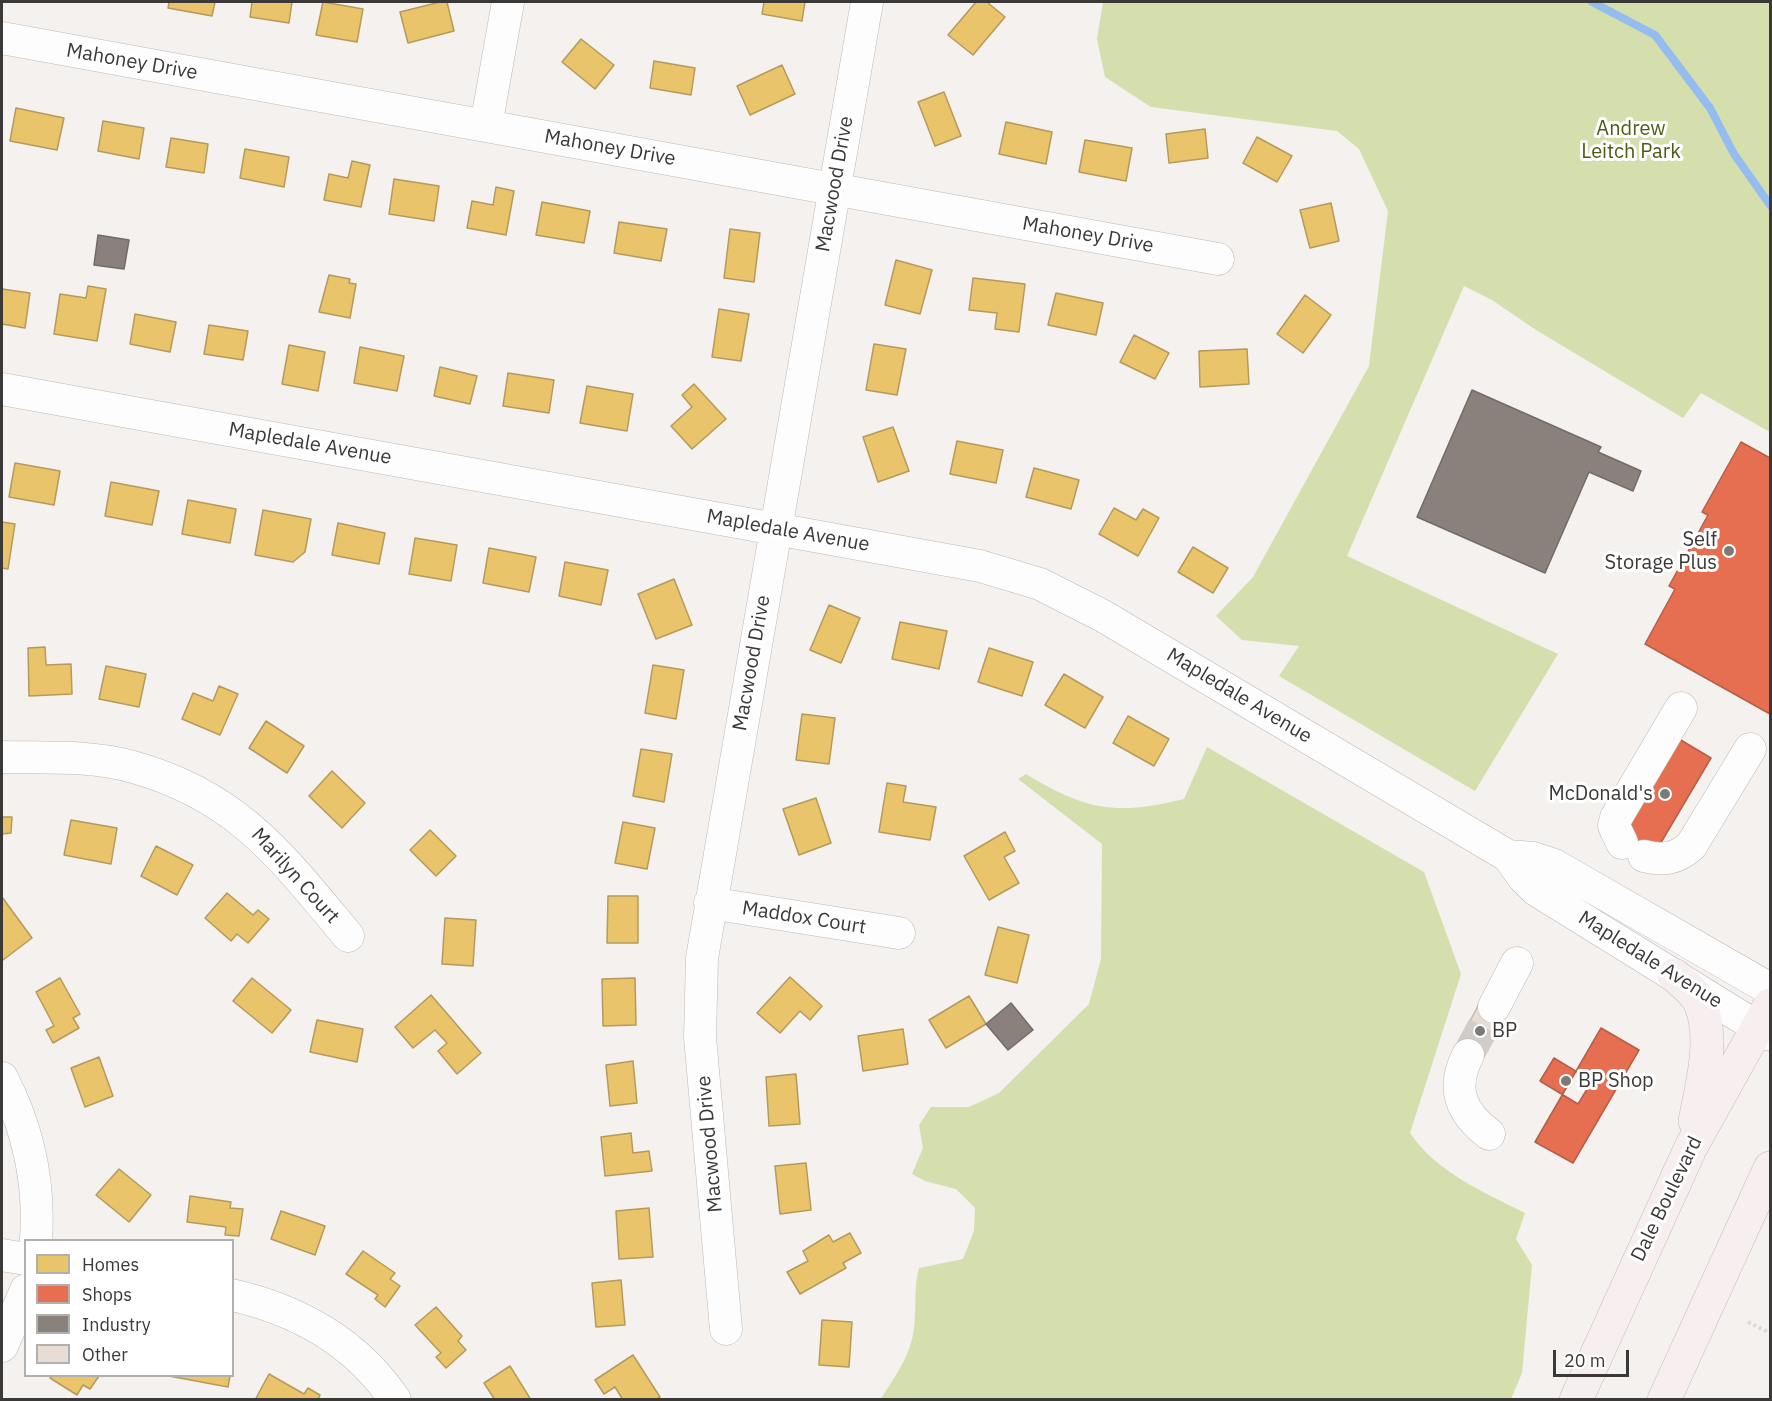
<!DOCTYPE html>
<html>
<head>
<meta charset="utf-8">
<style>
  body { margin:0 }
  #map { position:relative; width:1772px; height:1401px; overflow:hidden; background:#f4f1ef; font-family:"IBM Plex Sans",sans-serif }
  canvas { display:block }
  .frame { position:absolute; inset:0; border:3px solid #3b3937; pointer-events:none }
  .legend { position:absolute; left:24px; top:1239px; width:210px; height:138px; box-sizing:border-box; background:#fff; border:2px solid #b1b0af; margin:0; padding:8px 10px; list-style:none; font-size:18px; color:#3b3937 }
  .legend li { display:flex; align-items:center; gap:12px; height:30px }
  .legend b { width:30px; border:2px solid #b1b0af }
  .scale { position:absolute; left:1553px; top:1350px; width:76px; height:27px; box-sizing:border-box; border:3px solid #3b3937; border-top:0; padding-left:8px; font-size:18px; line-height:21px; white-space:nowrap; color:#3b3937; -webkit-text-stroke:4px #fff; paint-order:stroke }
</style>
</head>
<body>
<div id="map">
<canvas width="1772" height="1401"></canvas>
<div class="frame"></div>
<ul class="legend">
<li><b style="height:16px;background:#e9c46a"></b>Homes</li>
<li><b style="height:16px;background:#e76f51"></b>Shops</li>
<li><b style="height:16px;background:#8a817c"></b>Industry</li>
<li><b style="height:16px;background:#e7ddd4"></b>Other</li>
</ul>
<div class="scale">20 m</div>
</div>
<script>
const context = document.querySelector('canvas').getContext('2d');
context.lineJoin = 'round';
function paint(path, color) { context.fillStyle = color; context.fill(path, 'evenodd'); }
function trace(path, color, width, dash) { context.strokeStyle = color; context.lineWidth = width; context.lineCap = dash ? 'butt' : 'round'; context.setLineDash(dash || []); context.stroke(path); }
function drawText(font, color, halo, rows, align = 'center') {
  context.font = font + ' "IBM Plex Sans",sans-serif'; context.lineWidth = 6; context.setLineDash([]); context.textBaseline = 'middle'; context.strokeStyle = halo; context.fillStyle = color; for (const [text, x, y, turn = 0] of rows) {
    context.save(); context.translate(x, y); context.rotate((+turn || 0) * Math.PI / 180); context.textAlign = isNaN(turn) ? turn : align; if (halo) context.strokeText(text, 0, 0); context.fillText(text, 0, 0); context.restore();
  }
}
paint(new Path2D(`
  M 1103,2 L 1770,2 L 1770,432 L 1701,393 L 1683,418 L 1536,330 L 1492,300 L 1464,286 L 1347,556 L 1558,654 L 1475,791 L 1279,676 L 1299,646 L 1242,640 L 1216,616 L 1253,577 L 1369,366 L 1388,211 L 1359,149 L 1337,131 L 1151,107 L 1105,77 L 1097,39 Z
  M 1207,747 L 1424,872 L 1461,974 L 1410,1133 C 1437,1173 1484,1192 1525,1213 L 1516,1239 L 1532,1265 L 1522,1373 L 1511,1399 L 881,1399 C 891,1382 904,1365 910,1346 C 919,1321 912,1293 919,1268 L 963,1259 L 974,1231 L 975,1208 L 956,1189 L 925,1181 L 912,1174 L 923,1148 L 919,1125 L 931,1107 L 969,1107 L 999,1093 L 1089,1004 L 1101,959 L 1102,844 L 1018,779 L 1026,774 C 1085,810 1116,816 1184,799 Z`), '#d5dfad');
const homes = new Path2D(`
  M 169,2 L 215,2 L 212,16 L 168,8 Z
  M 252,2 L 292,2 L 289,23 L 250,17 Z
  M 323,2 L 363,9 L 357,42 L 316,35 Z
  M 440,2 L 447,2 L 454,31 L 408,43 L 400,12 Z
  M 764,2 L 805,2 L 802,21 L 762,14 Z
  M 976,2 L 987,2 L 1005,17 L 973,55 L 948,35 Z
  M 581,39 L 614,65 L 595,89 L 562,62 Z
  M 654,61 L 695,68 L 691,95 L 650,88 Z
  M 782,65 L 795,94 L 750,115 L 737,86 Z
  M 944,92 L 961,136 L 935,146 L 918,102 Z
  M 16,108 L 64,118 L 57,150 L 10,141 Z
  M 103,121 L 144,128 L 139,159 L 98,151 Z
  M 1006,122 L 1052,132 L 1046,164 L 999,154 Z
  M 1205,129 L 1208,158 L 1169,163 L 1166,134 Z
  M 1257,137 L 1292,156 L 1277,182 L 1243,163 Z
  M 171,138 L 208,144 L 204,173 L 166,167 Z
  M 1085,140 L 1132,148 L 1126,181 L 1079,172 Z
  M 245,149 L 289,157 L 284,187 L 240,178 Z
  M 352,161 L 370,165 L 361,207 L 324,200 L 329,174 L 348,178 Z
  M 394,179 L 439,186 L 434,221 L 389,214 Z
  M 496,187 L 514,191 L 506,235 L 467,228 L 472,201 L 493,205 Z
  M 542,202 L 590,211 L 584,243 L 536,235 Z
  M 1331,203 L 1339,241 L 1310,248 L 1300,210 Z
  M 619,222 L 667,229 L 661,261 L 614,253 Z
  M 730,229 L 760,233 L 754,282 L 724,278 Z
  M 896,260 L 932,270 L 920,314 L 885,305 Z
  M 329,275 L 350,279 L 349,283 L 356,284 L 350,318 L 319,312 Z
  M 973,278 L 1025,284 L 1019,332 L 995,329 L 997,313 L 969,310 Z
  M 88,286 L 106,289 L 97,341 L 54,334 L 60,294 L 86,298 Z
  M 2,289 L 30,293 L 25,328 L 2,324 Z
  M 1056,293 L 1103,303 L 1096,335 L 1048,325 Z
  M 1305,295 L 1331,315 L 1303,353 L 1277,334 Z
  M 719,309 L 749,314 L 741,361 L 712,357 Z
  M 135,314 L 176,322 L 170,352 L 130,344 Z
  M 209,325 L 248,331 L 243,360 L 204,354 Z
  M 1134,335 L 1169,353 L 1155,379 L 1120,362 Z
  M 874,344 L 906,349 L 897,395 L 866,390 Z
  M 289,345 L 325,352 L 318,391 L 282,384 Z
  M 360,347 L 404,356 L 397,391 L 354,383 Z
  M 1247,349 L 1249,384 L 1200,387 L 1199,351 Z
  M 440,367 L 477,376 L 470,404 L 434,396 Z
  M 508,373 L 554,380 L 549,413 L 503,406 Z
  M 694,384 L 726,419 L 692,449 L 671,426 L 692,407 L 682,395 Z
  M 587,386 L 633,394 L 627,431 L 580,423 Z
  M 893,427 L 909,471 L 878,482 L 863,437 Z
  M 957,441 L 1003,450 L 996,483 L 950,474 Z
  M 15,463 L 60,471 L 54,505 L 9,497 Z
  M 1034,468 L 1079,480 L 1071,509 L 1026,497 Z
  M 111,482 L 159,491 L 152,525 L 105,516 Z
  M 188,500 L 236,509 L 230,543 L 182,534 Z
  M 1114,508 L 1136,520 L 1143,509 L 1159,518 L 1138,556 L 1099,534 Z
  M 263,510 L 311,519 L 305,552 L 293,562 L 255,555 Z
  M 2,522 L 15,524 L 8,569 L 2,568 Z
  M 338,523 L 385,533 L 379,564 L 332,555 Z
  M 415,538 L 457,545 L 451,581 L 409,574 Z
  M 1193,547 L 1228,568 L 1213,593 L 1178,572 Z
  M 489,548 L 536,557 L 529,592 L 483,583 Z
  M 565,562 L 608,570 L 601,605 L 559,596 Z
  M 674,579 L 692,625 L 656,639 L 638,594 Z
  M 829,605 L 860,618 L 841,663 L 810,650 Z
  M 900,622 L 947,631 L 939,669 L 892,659 Z
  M 45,647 L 46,665 L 71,664 L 72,694 L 29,696 L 28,648 Z
  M 989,648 L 1033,662 L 1022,696 L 978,682 Z
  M 653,665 L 684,670 L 676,719 L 645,713 Z
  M 106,666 L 146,674 L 139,707 L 99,699 Z
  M 1064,674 L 1103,697 L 1085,728 L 1045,705 Z
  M 219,686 L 238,694 L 220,735 L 182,719 L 193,693 L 213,701 Z
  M 802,714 L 835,718 L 829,764 L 796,760 Z
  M 1128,716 L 1169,739 L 1154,766 L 1113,743 Z
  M 266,721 L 304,746 L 287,773 L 249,748 Z
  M 641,749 L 672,754 L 664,802 L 633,796 Z
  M 332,771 L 365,803 L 342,828 L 309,796 Z
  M 887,783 L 906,786 L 903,802 L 936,807 L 930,840 L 879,832 Z
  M 816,798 L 831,843 L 799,855 L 783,809 Z
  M 2,817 L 12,817 L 11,833 L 2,834 Z
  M 71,820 L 117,828 L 111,864 L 64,855 Z
  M 623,822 L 655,828 L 647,869 L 615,863 Z
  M 430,830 L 456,856 L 436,876 L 410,850 Z
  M 1005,832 L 1015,851 L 1004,857 L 1019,883 L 989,900 L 964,856 Z
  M 156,846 L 193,865 L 177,895 L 141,876 Z
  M 227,893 L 253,915 L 258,910 L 269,919 L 248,943 L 237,934 L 231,941 L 205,918 Z
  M 608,896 L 638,896 L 638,943 L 607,943 Z
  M 2,897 L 32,938 L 3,960 L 2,957 Z
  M 445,918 L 476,920 L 473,966 L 442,964 Z
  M 998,927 L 1029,935 L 1017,983 L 985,975 Z
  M 790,977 L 822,1006 L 810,1020 L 800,1011 L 780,1033 L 757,1013 Z
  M 60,978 L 80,1014 L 73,1018 L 79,1028 L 53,1043 L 46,1030 L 54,1026 L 36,992 Z
  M 252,978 L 291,1010 L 272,1033 L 233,1001 Z
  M 635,978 L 636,1025 L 603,1026 L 602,979 Z
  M 431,995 L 481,1053 L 457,1074 L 438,1051 L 447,1043 L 435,1030 L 413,1048 L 395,1027 Z
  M 969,996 L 986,1024 L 946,1048 L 929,1020 Z
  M 317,1020 L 363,1029 L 357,1062 L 310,1052 Z
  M 903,1029 L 908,1064 L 863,1071 L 858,1036 Z
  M 99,1057 L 113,1096 L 85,1107 L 71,1068 Z
  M 633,1061 L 637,1103 L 610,1106 L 606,1065 Z
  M 796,1074 L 800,1124 L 769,1126 L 766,1077 Z
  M 631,1133 L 633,1153 L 649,1151 L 652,1171 L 605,1176 L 601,1137 Z
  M 806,1163 L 811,1210 L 780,1214 L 775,1166 Z
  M 119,1169 L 151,1195 L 129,1222 L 96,1195 Z
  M 190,1196 L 231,1202 L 230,1208 L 243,1209 L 239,1236 L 225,1235 L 226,1227 L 187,1222 Z
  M 649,1208 L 653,1257 L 619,1259 L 616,1211 Z
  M 281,1211 L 325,1226 L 315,1255 L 271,1239 Z
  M 850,1233 L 861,1253 L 843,1263 L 846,1268 L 800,1294 L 787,1272 L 808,1261 L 803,1251 L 829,1235 L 833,1242 Z
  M 363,1251 L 395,1273 L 390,1279 L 400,1286 L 385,1307 L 375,1299 L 378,1295 L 346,1274 Z
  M 621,1280 L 625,1325 L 596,1327 L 592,1283 Z
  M 436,1307 L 462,1336 L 458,1341 L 466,1350 L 446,1368 L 436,1357 L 441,1353 L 415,1325 Z
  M 822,1320 L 852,1322 L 849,1367 L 819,1365 Z
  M 633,1355 L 660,1397 L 655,1400 L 623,1400 L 615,1387 L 604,1394 L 595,1380 Z
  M 510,1366 L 531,1400 L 495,1400 L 484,1383 Z
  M 269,1374 L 304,1394 L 308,1388 L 320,1395 L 318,1400 L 255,1400 Z
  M 52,1376 L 99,1376 L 90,1389 L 83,1385 L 77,1395 L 50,1378 Z
  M 169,1376 L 230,1376 L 228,1387 Z`);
paint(homes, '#e9c46a');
trace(homes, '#b59a5b', 1.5);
const shops = new Path2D(`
  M 1741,442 L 1770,458 L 1770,714 L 1645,644 L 1675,589 L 1669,586 L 1708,515 L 1702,512 Z
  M 1674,736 L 1711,758 L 1656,851 L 1619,830 Z
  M 1601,1028 L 1639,1050 L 1573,1163 L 1535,1142 Z
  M 1554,1058 L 1592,1081 L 1578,1104 L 1540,1081 Z`);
paint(shops, '#e76f51');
trace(shops, '#b35f49', 1.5);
const industry = new Path2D(`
  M 98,235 L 129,240 L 124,269 L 94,265 Z
  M 1472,390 L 1601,447 L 1598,452 L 1641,471 L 1633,491 L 1589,472 L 1545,573 L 1417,517 Z
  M 1011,1003 L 1033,1030 L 1008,1050 L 986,1024 Z`);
paint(industry, '#8a817c');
trace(industry, '#726b67', 1.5);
trace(new Path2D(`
  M 1592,2 L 1655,35 L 1710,108 L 1734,154 L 1770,205`), '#95bcef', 8);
const building = new Path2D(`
  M 1481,1000 L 1505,1013 L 1479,1061 L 1456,1048 Z`);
paint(building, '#e7ddd4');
trace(building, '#bcbbb9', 1.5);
trace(new Path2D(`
  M 1468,1055 L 1494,1007`), '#cfccca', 32, [32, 16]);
const minor = new Path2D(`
  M 2,38 L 1218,259
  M 486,126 L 508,2
  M 2,389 L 980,566 L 1040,584 L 1103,616 L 1508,856 L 1523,877 L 1536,890 L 1770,1035
  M 2,757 C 44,758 92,755 133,767 C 238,796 282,857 348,936
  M 1622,843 L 1614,826 L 1616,818 L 1681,708
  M 1508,856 L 1533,858 L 1554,865 L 1770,989
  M 1644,856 C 1663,861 1676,859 1691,846 L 1750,749
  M 710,903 L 899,933
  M 1494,1007 L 1517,963
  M 1468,1055 C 1451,1088 1460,1112 1489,1134
  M 2,1078 C 29,1130 40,1182 36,1240
  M 2,1255 L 26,1259
  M 232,1295 C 298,1310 357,1343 395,1400
  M 726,1329 L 700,1037 L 702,958 L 867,2
  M 2,1346 L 26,1290`);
const major = new Path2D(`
  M 1674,975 C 1683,983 1695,992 1700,1003 C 1715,1038 1702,1085 1695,1121
  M 1576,1400 L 1691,1147 L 1770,1005
  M 1664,1400 L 1770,1168`);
trace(minor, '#bcb9b7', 33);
trace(major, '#c8bbba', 34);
trace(new Path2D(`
  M 1748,1322 L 1770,1333`), '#dcdbdb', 4, [3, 3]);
trace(minor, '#fdfdfd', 32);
trace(major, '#f7eeef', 33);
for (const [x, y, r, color] of [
  [1729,551,6,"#7c7977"],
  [1665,794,6,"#7c7977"],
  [1480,1031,6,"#7c7977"],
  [1566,1081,6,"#7c7977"]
]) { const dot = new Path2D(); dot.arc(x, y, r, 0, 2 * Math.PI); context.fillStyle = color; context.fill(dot); trace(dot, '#fff', 2); }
drawText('20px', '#3b3937', '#fff', [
  ["Mahoney Drive",132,62,10],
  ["Mahoney Drive",610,148,10],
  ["Macwood Drive",835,184,-80],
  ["Mahoney Drive",1088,235,10],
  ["Mapledale Avenue",310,444,10],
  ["Mapledale Avenue",788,531,10],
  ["Macwood Drive",752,663,-80],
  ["Mapledale Avenue",1239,696,31],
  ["Marilyn Court",295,876,48],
  ["Maddox Court",804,918,9],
  ["Mapledale Avenue",1650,960,32],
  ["Macwood Drive",710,1144,-95],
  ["Dale Boulevard",1667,1199,-64]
]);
drawText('20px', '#4d5b16', '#fff', [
  ["Andrew",1631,129],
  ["Leitch Park",1631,152]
]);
drawText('20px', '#3b3937', '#fff', [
  ["Self",1717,540],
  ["Storage Plus",1717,563],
  ["McDonald's",1653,794],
  ["BP",1492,1031,"left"],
  ["BP Shop",1578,1081,"left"]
], 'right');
</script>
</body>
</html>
